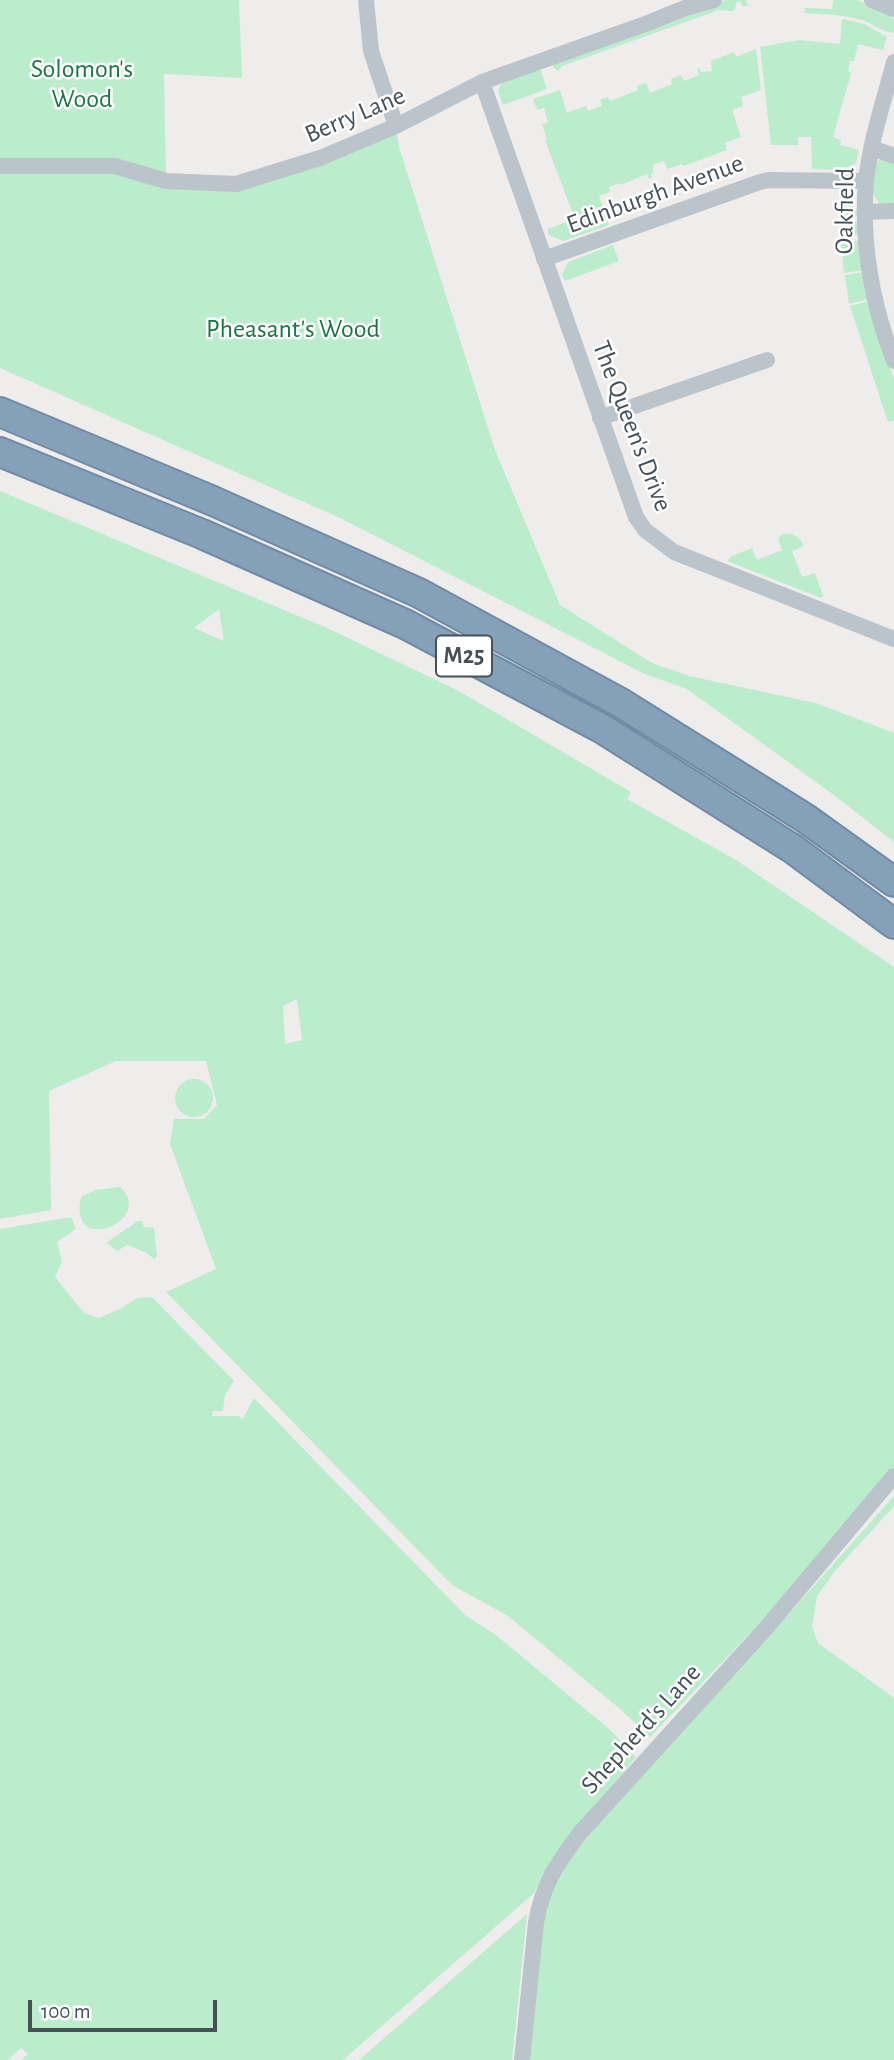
<!DOCTYPE html>
<html>
<head>
<meta charset="utf-8">
<style>
  body { margin:0 }
  #map { position:relative; width:894px; height:2060px; overflow:hidden; background:#efecec; font-family:"Alegreya Sans",sans-serif }
  canvas { display:block }
  .scale { position:absolute; left:28px; top:2000px; width:189px; height:32px; box-sizing:border-box; border:4px solid #455058; border-top:0; padding-left:9px; font-size:21px; line-height:24px; white-space:nowrap; color:#455058; -webkit-text-stroke:5px #fff; paint-order:stroke }
</style>
</head>
<body>
<div id="map">
<canvas width="894" height="2060"></canvas>
<div class="scale">100 m</div>
</div>
<script>
const context = document.querySelector('canvas').getContext('2d');
context.lineJoin = 'round';
function paint(path, color) { context.fillStyle = color; context.fill(path, 'evenodd'); }
function trace(path, color, width, dash) { context.strokeStyle = color; context.lineWidth = width; context.lineCap = dash ? 'butt' : 'round'; context.setLineDash(dash || []); context.stroke(path); }
function drawText(font, color, halo, rows, align = 'center') {
  context.font = font + ' "Alegreya Sans",sans-serif'; context.lineWidth = 5; context.setLineDash([]); context.textBaseline = 'middle'; context.strokeStyle = halo; context.fillStyle = color; for (const [text, x, y, turn = 0] of rows) {
    context.save(); context.translate(x, y); context.rotate((+turn || 0) * Math.PI / 180); context.textAlign = isNaN(turn) ? turn : align; if (halo) context.strokeText(text, 0, 0); context.fillText(text, 0, 0); context.restore();
  }
}
paint(new Path2D(`
  M 0,0 L 239,0 L 242,78 L 164,74 L 166,181 L 236,184 L 396,129 L 399,147 L 495,450 L 560,605 L 652,663 L 689,676 L 816,703 L 894,733 L 894,842 L 834,795 L 687,689 L 645,674 L 340,518 L 0,368 Z
  M 726,0 L 746,0 L 748,6 L 743,6 L 740,1 L 736,3 L 735,9 L 732,11 L 719,10 L 562,66 L 558,71 L 553,67 L 553,64 L 685,12 Z
  M 833,0 L 857,0 L 888,13 L 894,20 L 894,33 C 882,32 873,24 862,20 C 843,15 824,14 804,13 L 805,8 L 832,9 Z
  M 842,19 L 864,24 L 887,37 L 883,50 L 858,44 L 854,61 L 850,61 L 848,71 L 851,72 L 850,77 L 833,137 L 841,140 L 840,145 L 859,150 L 856,163 L 845,170 L 812,169 L 811,137 L 798,137 L 798,145 L 771,145 L 760,47 L 799,40 L 840,44 Z
  M 756,49 L 761,90 L 741,97 L 743,106 L 732,110 L 741,137 L 725,143 L 727,150 L 684,166 L 682,164 L 667,169 L 664,161 L 653,165 L 653,173 L 651,174 L 652,178 L 649,179 L 647,174 L 621,185 L 620,183 L 609,187 L 610,192 L 599,196 L 609,225 L 563,241 L 549,235 L 547,229 L 575,219 L 545,140 L 547,139 L 542,124 L 548,122 L 544,108 L 537,110 L 533,99 L 560,90 L 567,113 L 586,106 L 588,111 L 602,106 L 600,100 L 608,97 L 610,101 L 638,90 L 637,86 L 646,83 L 650,93 L 672,84 L 671,79 L 681,75 L 684,81 L 699,75 L 697,68 L 699,68 L 701,72 L 712,71 L 711,61 L 734,52 L 736,57 Z
  M 539,66 L 547,89 L 503,105 L 498,91 L 501,84 Z
  M 881,158 L 894,161 L 894,206 L 879,203 L 872,192 L 876,163 Z
  M 840,193 L 860,213 L 860,216 L 840,215 Z
  M 840,221 L 860,222 L 861,235 L 840,235 Z
  M 841,241 L 861,241 L 864,270 L 844,273 Z
  M 613,245 L 619,261 L 565,281 L 562,275 L 568,262 Z
  M 864,272 L 869,299 L 849,304 L 845,275 Z
  M 869,301 L 886,357 L 894,379 L 894,420 L 888,422 L 850,306 Z
  M 0,491 L 327,628 L 457,690 L 631,792 L 627,799 L 736,860 L 894,967 L 894,1467 L 762,1621 L 650,1737 L 619,1708 L 508,1616 L 452,1585 L 166,1292 L 216,1269 L 170,1144 L 174,1119 L 204,1119 L 217,1105 L 206,1061 L 116,1061 L 49,1091 L 51,1210 L 0,1219 ZM 219,609 L 224,641 L 194,628 ZM 297,999 L 302,1040 L 285,1044 L 283,1006 Z
  M 783,534 C 793,533 800,537 804,546 L 792,551 L 802,577 L 815,573 L 823,596 L 821,598 L 727,561 L 732,556 L 752,548 L 757,560 L 782,550 L 778,538 Z
  M175 1098a19 19 0 1 1 38 0a19 19 0 1 1-38 0Z
  M 120,1187 C 157,1220 67,1258 81,1197 L 96,1190 Z
  M 71,1217 L 76,1229 L 57,1242 L 62,1262 L 55,1277 L 83,1312 L 98,1318 L 120,1309 L 138,1298 L 152,1297 L 234,1381 L 225,1395 L 223,1411 L 213,1411 L 212,1416 L 238,1416 L 243,1419 L 254,1398 L 465,1615 L 496,1635 L 608,1728 L 636,1757 L 548,1865 L 533,1894 L 343,2060 L 21,2060 L 28,2054 L 21,2048 L 8,2060 L 0,2060 L 0,1229 Z
  M 137,1221 L 142,1221 L 144,1227 L 154,1228 L 157,1256 L 154,1259 L 147,1253 L 127,1245 L 117,1251 L 107,1243 C 116,1234 127,1230 137,1221 Z
  M 894,1496 L 894,1506 L 835,1571 L 817,1596 L 812,1627 L 818,1643 L 894,1698 L 894,2060 L 526,2060 L 539,1935 L 548,1897 L 564,1864 L 647,1768 L 769,1633 L 778,1626 Z
  M 527,1914 L 512,2060 L 359,2060 Z`), '#bbeccc');
const highway = new Path2D(`
  M 0,412 L 213,501 L 419,593 L 621,703 L 805,818 L 894,882
  M 0,452 L 202,534 L 405,624 L 601,728 L 793,849 L 894,924`);
trace(highway, '#718ba5', 32);
trace(new Path2D(`
  M 366,0 L 371,51 L 396,126
  M 872,0 L 894,9
  M 894,62 C 884,101 870,141 866,182 C 861,242 872,305 894,361
  M 482,82 L 636,517 L 645,530 L 674,552 L 894,639
  M 872,148 L 894,156
  M 0,166 L 115,166 L 166,181 L 236,184 L 320,158 L 396,126 L 482,82 L 648,23 L 685,8 L 714,0
  M 865,212 L 894,211
  M 544,259 L 760,182 L 769,180 L 866,181
  M 600,418 L 767,360
  M 522,2060 L 536,1923 C 543,1883 556,1865 580,1833 L 767,1627 L 894,1476`), '#bbc4cb', 16);
trace(highway, '#85a0b9', 28);
for (const [x, y, w] of [
  [464,656,56]
]) { const box = new Path2D(); box.roundRect(x - w / 2, y - 20.5, w, 41, 5); context.fillStyle = '#fff'; context.fill(box); trace(box, '#455058', 2); }
drawText('bold 24px', '#455058', null, [
  ["M25",464,656]
]);
drawText('26px', '#1a7545', '#fff', [
  ["Solomon's",82,69],
  ["Wood",82,99],
  ["Pheasant's Wood",293,329]
]);
drawText('26px', '#455058', '#fff', [
  ["Berry Lane",355,115,-23],
  ["Edinburgh Avenue",655,194,-20],
  ["Oakfield",845,211,-89],
  ["The Queen's Drive",632,426,69],
  ["Shepherd's Lane",641,1729,-48]
]);
</script>
</body>
</html>
